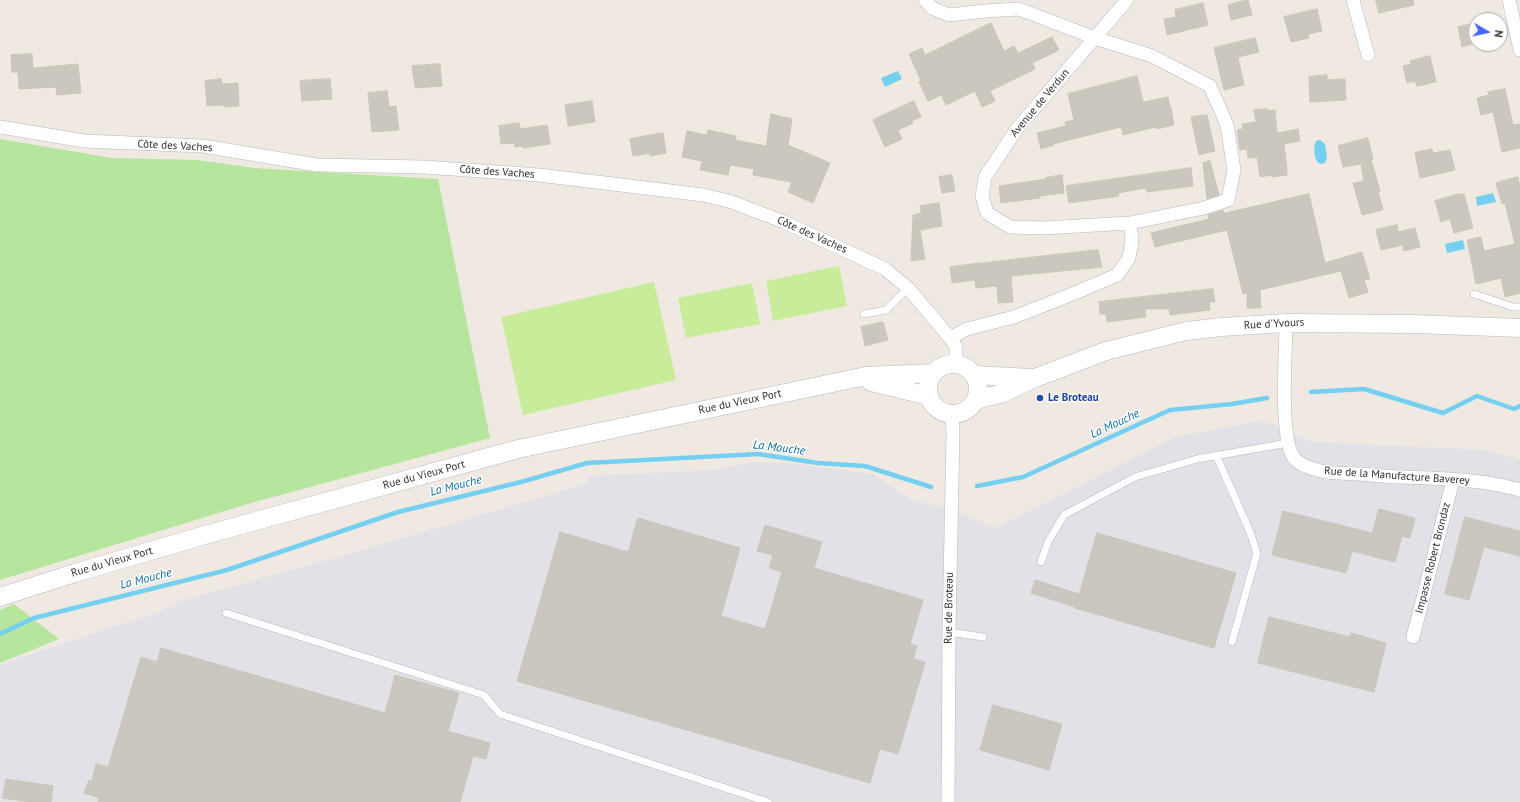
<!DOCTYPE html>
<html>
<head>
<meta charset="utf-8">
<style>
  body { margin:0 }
  #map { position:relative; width:1520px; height:802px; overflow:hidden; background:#efe9e1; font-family:"PT Sans",sans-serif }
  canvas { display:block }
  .north { position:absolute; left:1468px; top:12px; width:40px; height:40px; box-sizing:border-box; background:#fff; border:1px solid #ababab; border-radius:50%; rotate:99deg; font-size:11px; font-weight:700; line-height:16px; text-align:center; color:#2e2e2e }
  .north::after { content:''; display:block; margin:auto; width:14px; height:18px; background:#4264fb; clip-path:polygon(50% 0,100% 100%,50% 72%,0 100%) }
</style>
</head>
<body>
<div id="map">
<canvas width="1520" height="802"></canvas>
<div class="north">N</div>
</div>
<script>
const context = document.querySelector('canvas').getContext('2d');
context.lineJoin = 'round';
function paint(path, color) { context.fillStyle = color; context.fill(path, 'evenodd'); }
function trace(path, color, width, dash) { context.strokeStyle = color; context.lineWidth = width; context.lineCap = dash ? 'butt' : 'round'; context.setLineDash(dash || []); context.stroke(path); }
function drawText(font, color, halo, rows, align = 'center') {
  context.font = font + ' "PT Sans",sans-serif'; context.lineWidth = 3; context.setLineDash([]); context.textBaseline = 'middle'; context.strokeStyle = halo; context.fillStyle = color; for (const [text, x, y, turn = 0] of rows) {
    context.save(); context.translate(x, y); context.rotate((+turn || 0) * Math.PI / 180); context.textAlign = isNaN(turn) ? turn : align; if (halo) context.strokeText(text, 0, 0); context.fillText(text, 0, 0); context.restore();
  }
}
paint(new Path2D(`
  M 1263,420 L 1312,442 L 1484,450 L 1520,460 L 1520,802 L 0,802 L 0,665 L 112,627 L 147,617 L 187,599 L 353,553 L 572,488 L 587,482 L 588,476 L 712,470 L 755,462 L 788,463 L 872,474 L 911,500 L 945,508 L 996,528 L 1176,437 Z`), '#e3e1e8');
paint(new Path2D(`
  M 0,139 L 112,158 L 197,160 L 254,168 L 438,179 L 490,438 L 251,503 L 0,580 Z
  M 14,604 L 59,639 L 0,663 L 0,610 Z`), '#b6e59e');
paint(new Path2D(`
  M 839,266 L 847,306 L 773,321 L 766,281 Z
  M 654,282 L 676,380 L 523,415 L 501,317 Z
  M 752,283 L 760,324 L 686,338 L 678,298 Z`), '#c9ec9a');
paint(new Path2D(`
  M 898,71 L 902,79 L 885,87 L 881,78 Z
  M 1320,140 L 1325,144 L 1327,158 L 1325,163 L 1321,164 L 1318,163 C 1314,157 1313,147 1316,141 Z
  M 1493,193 L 1496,202 L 1477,206 L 1476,197 Z
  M 1463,240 L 1465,249 L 1447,253 L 1445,244 Z`), '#75cff0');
trace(new Path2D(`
  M 1311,392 L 1364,389 L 1443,413 L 1477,396 L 1514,409 L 1520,406
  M 977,486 L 1023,477 L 1170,410 L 1232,404 L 1267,398
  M 0,634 L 34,618 L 227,570 L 398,512 L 521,482 L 587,463 L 758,454 L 818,463 L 865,466 L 931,487`), '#75cff0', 4.5);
const building = new Path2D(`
  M 1248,0 L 1252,15 L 1231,20 L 1228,5 Z
  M 1376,0 L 1413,0 L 1414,5 L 1379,13 Z
  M 1203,3 L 1208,25 L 1167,35 L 1164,19 L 1176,17 L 1175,10 Z
  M 1317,9 L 1322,31 L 1308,34 L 1309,38 L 1291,42 L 1284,17 Z
  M 991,23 L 1004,51 L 1014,46 L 1018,53 L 1052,37 L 1059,50 L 1032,63 L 1035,69 L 990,91 L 995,101 L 982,107 L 975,91 L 946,105 L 941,95 L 928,101 L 919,82 L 921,81 L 909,54 L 922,48 L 925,55 Z
  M 1476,23 L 1476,43 L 1462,47 L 1458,27 Z
  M 1255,38 L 1259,52 L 1238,57 L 1244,85 L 1224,90 L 1214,48 Z
  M 32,54 L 33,68 L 78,64 L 81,93 L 57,95 L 56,87 L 19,89 L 18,72 L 12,72 L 11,55 Z
  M 1430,56 L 1436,82 L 1417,86 L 1415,81 L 1407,83 L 1403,66 L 1411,64 L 1410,61 Z
  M 440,64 L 442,86 L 415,88 L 412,66 Z
  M 1327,75 L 1327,80 L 1345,79 L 1346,100 L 1310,102 L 1309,77 Z
  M 1137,76 L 1143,102 L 1168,97 L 1170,108 L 1171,107 L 1174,125 L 1157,129 L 1156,127 L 1123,135 L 1121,127 L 1053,144 L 1054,145 L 1041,149 L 1037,133 L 1066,126 L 1065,122 L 1074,120 L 1068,94 Z
  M 221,79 L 222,84 L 238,83 L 239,106 L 224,107 L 224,105 L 207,106 L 205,81 Z
  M 330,79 L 332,99 L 302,101 L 300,81 Z
  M 1505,89 L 1513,125 L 1520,124 L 1520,148 L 1502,152 L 1493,112 L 1481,115 L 1477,98 L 1489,95 L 1488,92 Z
  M 387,91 L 389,107 L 396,106 L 399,130 L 372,132 L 368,93 Z
  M 592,101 L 595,122 L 568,126 L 565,105 Z
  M 914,101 L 921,117 L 912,121 L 913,123 L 898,130 L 902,139 L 885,147 L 873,120 Z
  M 1267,109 L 1267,111 L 1275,110 L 1277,133 L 1298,129 L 1300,141 L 1284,144 L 1287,169 L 1287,175 L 1272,177 L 1272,175 L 1260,177 L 1257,157 L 1248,158 L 1247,149 L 1240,150 L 1237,130 L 1243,129 L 1242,124 L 1256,122 L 1254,110 Z
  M 771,114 L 792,119 L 788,145 L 830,163 L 813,203 L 788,192 L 792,182 L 753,175 L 754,169 L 730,165 L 728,175 L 700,170 L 702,161 L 682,157 L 687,131 L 707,135 L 708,130 L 736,136 L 735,140 L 766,146 Z
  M 1207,115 L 1215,151 L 1199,155 L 1191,117 Z
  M 519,123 L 520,129 L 547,125 L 550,144 L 523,148 L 523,146 L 515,147 L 514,143 L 501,144 L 499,126 Z
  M 663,133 L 666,153 L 650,156 L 650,153 L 633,156 L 630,139 Z
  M 1368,138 L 1373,159 L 1371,159 L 1380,191 L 1378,192 L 1383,210 L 1362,215 L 1353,183 L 1364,181 L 1361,164 L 1343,167 L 1338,146 Z
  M 1432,149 L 1433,153 L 1450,150 L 1455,170 L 1420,178 L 1415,153 Z
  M 1210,161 L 1219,195 L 1207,199 L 1203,163 Z
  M 1191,168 L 1193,186 L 1147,192 L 1146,188 L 1118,193 L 1119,196 L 1069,203 L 1066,186 Z
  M 952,175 L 955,191 L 942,193 L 939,177 Z
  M 1062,175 L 1064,193 L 1040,196 L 1040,198 L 1001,203 L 999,186 L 1046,179 L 1046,178 Z
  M 1518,177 L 1520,187 L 1520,293 L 1505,297 L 1501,278 L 1476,284 L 1467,240 L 1481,237 L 1484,251 L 1515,244 L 1505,203 L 1502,204 L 1496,183 Z
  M 1309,194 L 1325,263 L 1362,252 L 1370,279 L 1364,280 L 1368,292 L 1349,298 L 1341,271 L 1260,290 L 1261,308 L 1247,308 L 1247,293 L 1243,294 L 1227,230 L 1155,247 L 1151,233 L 1209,219 L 1208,215 L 1223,210 L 1224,213 Z
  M 1458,194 L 1464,194 L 1473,228 L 1454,233 L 1450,219 L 1441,222 L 1435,201 Z
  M 939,203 L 942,226 L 920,230 L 925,259 L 911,261 L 913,215 L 921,213 L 920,206 Z
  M 1397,225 L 1398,232 L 1415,228 L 1420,247 L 1404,251 L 1403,245 L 1381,250 L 1376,230 Z
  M 1098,250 L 1102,267 L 1011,276 L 1013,302 L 998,303 L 997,286 L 976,288 L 975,280 L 952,283 L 950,267 Z
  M 1213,289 L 1215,302 L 1209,302 L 1210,310 L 1170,315 L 1169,309 L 1145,309 L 1146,317 L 1107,322 L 1106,314 L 1100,314 L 1099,302 Z
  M 883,322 L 888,340 L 865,346 L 861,327 Z
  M 1379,509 L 1415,518 L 1410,538 L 1402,536 L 1395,562 L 1352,551 L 1346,573 L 1272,555 L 1283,511 L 1372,533 Z
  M 1465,517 L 1520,531 L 1520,556 L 1484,547 L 1469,600 L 1445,594 Z
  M 638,518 L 740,548 L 721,616 L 765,629 L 782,572 L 769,568 L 773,555 L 757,551 L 765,525 L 822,542 L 814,568 L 923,600 L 910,644 L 917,646 L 913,659 L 925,662 L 898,754 L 880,749 L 870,783 L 517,681 L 560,532 L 628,552 Z
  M 1097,533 L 1236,573 L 1214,648 L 1075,608 L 1075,607 L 1031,593 L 1035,580 L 1079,594 Z
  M 1269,617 L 1350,637 L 1351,633 L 1386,643 L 1374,692 L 1258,663 Z
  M 161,648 L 385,713 L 395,675 L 459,693 L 448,731 L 490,743 L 486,759 L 473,756 L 460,802 L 98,802 L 99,798 L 84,793 L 89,780 L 92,781 L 96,764 L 108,767 L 141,657 L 157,662 Z
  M 993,705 L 1062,724 L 1049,770 L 980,750 Z
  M 6,779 L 53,786 L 51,802 L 30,802 L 3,798 Z`);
paint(building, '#cbc7bf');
trace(building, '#cbc5ba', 1);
const service = new Path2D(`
  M 1474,294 L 1513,307 L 1520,307
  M 864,314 L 886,310 L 908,288
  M 1216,455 L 1250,532 L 1257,553 L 1232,642
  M 1041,562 L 1048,542 L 1064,515 L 1135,477 L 1197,459 L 1288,443
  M 226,613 L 484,695 L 500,714 L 768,802
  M 949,632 L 983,637`);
const minor = new Path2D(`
  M 925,0 L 932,8 L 949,15 L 985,11 L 1019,9 L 1095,38 L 1152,56 L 1210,86 L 1227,125 L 1234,170 L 1228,200 L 1204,208 L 1130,223
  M 1353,0 L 1368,55
  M 1509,0 L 1520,50
  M 0,127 L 84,141 L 203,146 L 317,165 L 424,167 L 539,175 L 703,195 L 732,202 L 784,222 L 885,269 L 908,288 L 950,338 L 956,347 L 956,364
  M 1286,323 C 1286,350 1279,438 1294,458 C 1299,465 1313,469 1321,471 C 1333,474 1347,473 1360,474 C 1374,475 1388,477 1403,477 C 1442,479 1482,479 1520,490
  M 950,338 L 967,329 L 1014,317 L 1075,293 L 1117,275 L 1129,258 L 1132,240 L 1130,223 L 1044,228 L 1010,227 L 987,213 L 982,196 L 985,177 L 1016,130 L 1127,0
  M 1413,637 L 1453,480
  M 948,802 L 949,632 L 953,432 L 952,414`);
const secondary = new Path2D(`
  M928 389a25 25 0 1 1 50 0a25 25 0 1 1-50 0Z
  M 975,375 L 1032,378
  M 871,382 L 929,396
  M 976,400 L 1003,393 L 1035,378 L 1106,351 L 1186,331 L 1222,327 L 1286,323 L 1414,324 L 1520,328
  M 0,597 L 75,573 L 205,535 L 518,449 L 866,376 L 934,373`);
trace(service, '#b4b7c1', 8);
trace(minor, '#b4b7c1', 14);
trace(secondary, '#b4b7c1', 19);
trace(service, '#fff', 7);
trace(minor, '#fff', 13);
trace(secondary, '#fff', 18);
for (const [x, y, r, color] of [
  [1040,398,4,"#1a4fb4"]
]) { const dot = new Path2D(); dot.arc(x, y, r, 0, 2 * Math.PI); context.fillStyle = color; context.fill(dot); trace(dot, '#fff', 1.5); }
drawText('11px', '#2e2e2e', '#fff', [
  ["Avenue de Verdun",1040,103,-50],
  ["Côte des Vaches",175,146,3],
  ["Côte des Vaches",497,172,4],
  ["Côte des Vaches",812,235,24],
  ["Rue d'Yvours",1274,324,-3],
  ["Rue du Vieux Port",740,402,-12],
  ["Rue du Vieux Port",424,475,-15],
  ["Rue de la Manufacture Baverey",1397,476,4],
  ["Impasse Robert Brondaz",1433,558,-76],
  ["Rue du Vieux Port",112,562,-16],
  ["Rue de Broteau",949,608,-89]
]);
drawText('bold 11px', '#164399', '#fff', [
  ["Le Broteau",1048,398]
], 'left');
drawText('italic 12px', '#0d6fa3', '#fff', [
  ["La Mouche",1115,424,-25],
  ["La Mouche",779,448,7],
  ["La Mouche",456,486,-14],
  ["La Mouche",146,579,-14]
]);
</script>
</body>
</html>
